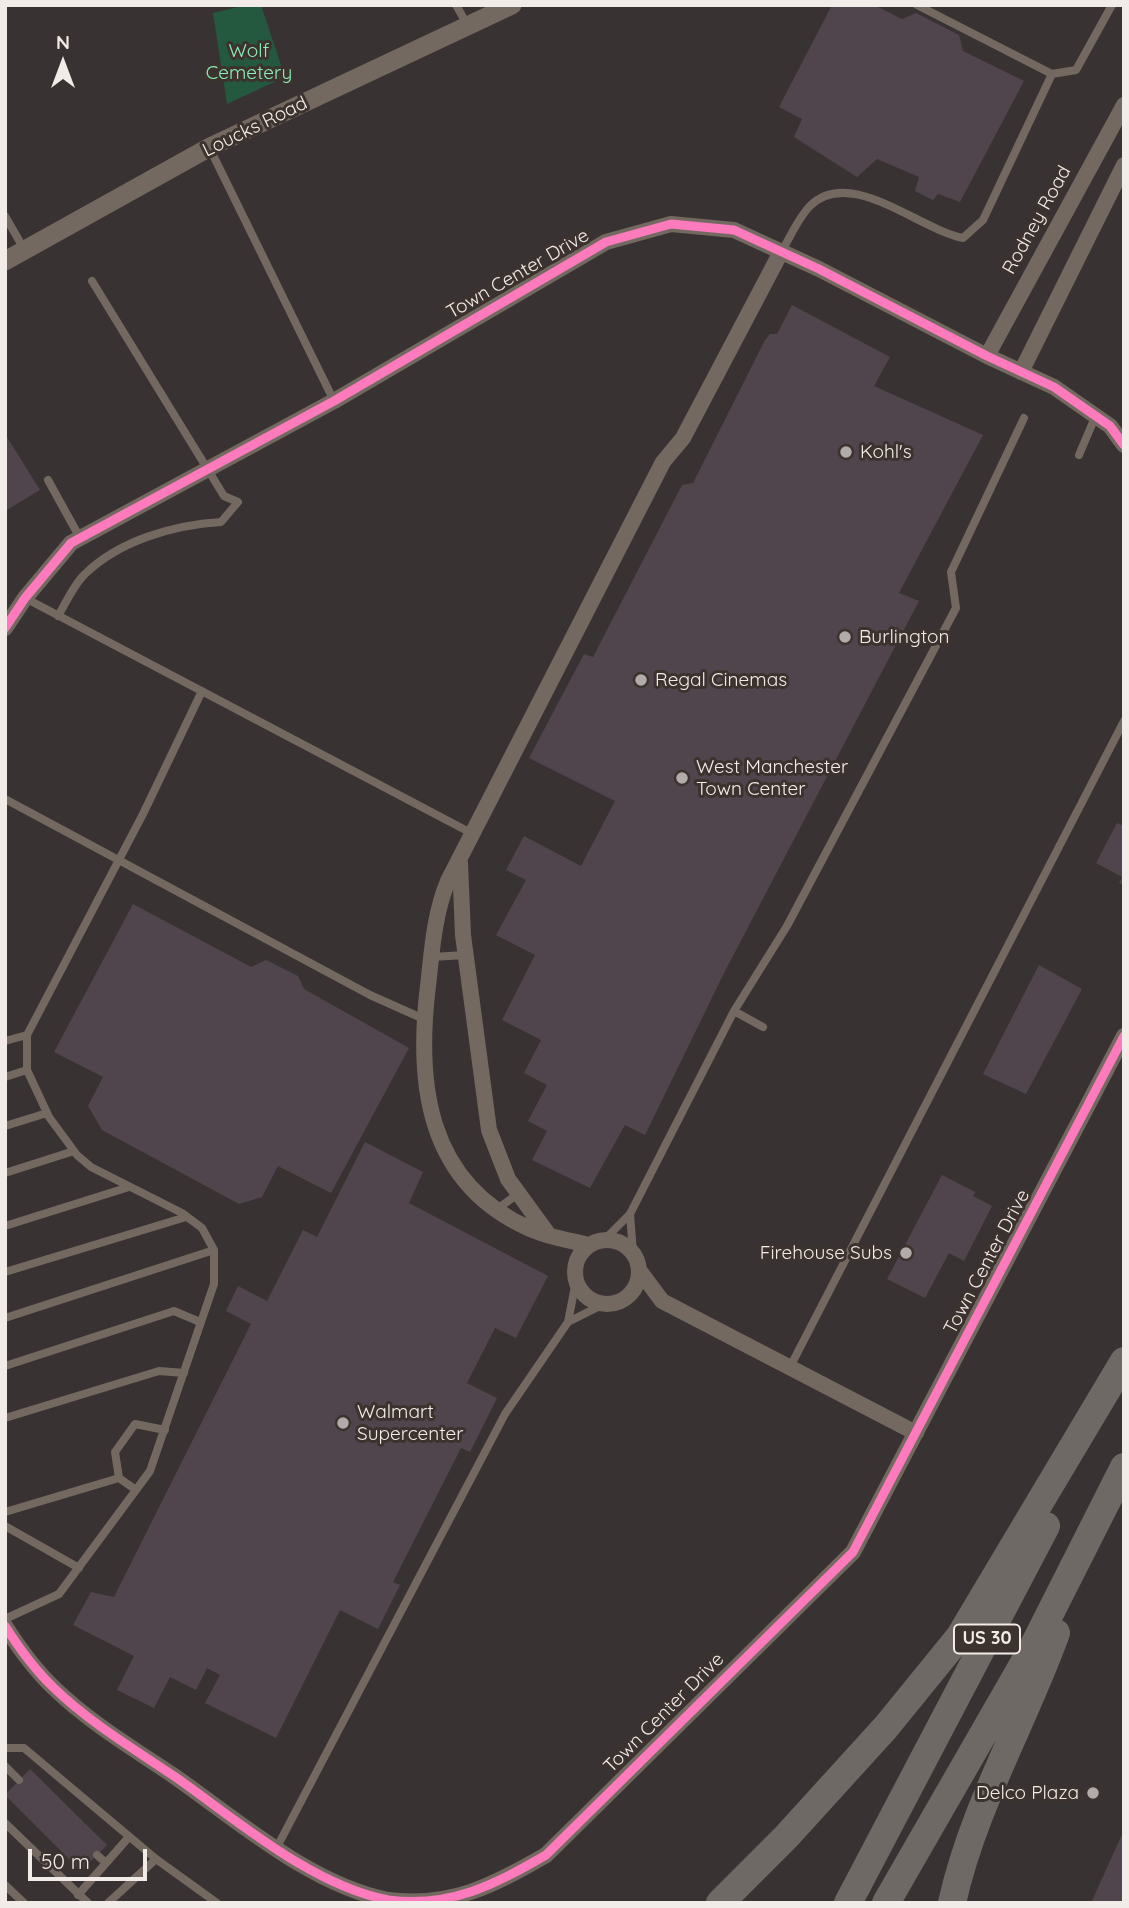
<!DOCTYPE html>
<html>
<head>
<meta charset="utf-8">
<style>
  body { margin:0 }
  #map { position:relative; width:1129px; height:1908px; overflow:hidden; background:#383332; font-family:Quicksand,sans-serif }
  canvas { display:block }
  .frame { position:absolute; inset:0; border:7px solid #f2ece9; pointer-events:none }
  .north { position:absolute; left:28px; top:28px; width:70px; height:70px; -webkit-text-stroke:5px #3c322e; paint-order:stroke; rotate:0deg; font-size:19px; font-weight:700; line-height:28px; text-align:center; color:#f2ece9 }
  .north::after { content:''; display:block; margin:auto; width:24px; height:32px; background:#f2ece9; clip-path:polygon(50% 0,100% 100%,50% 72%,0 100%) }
  .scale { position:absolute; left:28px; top:1849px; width:119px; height:32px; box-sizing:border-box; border:4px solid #f2ece9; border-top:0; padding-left:9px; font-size:21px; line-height:24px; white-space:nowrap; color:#f2ece9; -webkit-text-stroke:5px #3c322e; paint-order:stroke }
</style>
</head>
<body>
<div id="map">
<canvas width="1129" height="1908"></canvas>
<div class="frame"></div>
<div class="north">N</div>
<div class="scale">50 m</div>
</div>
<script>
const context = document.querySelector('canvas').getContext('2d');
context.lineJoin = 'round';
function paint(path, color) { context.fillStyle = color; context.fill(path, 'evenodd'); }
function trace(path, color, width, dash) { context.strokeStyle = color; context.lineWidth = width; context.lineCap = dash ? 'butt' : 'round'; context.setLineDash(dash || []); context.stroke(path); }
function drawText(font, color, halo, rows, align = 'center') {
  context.font = font + ' Quicksand,sans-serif'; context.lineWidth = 6; context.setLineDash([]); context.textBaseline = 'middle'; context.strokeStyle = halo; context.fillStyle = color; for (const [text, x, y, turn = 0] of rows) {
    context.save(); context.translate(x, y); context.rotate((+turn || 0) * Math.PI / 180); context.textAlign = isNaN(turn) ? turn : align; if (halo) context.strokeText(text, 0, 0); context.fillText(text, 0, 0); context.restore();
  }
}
paint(new Path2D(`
  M 246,5 L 261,5 L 285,77 L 227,104 L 213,13 Z`), '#24583f');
paint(new Path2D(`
  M 832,5 L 874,5 L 902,19 L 916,13 L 959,35 L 963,51 L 1024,81 L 960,202 L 938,194 L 933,200 L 915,191 L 919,177 L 877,159 L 857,177 L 794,137 L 802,119 L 779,107 Z
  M 792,305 L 890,357 L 874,386 L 983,435 L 899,593 L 919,601 L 724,973 L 645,1135 L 625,1125 L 590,1188 L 532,1160 L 547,1131 L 528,1121 L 547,1085 L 524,1073 L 541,1040 L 502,1020 L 535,955 L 496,935 L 526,880 L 506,870 L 524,836 L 581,866 L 615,801 L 529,758 L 584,654 L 593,657 L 682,485 L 693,483 L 765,340 L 770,334 L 777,334 Z
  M 5,434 L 40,490 L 5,511 Z
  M 1117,823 L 1124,826 L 1124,885 L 1119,883 L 1122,877 L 1096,863 Z
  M 133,904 L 251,967 L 266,960 L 298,976 L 304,989 L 409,1048 L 331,1193 L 278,1166 L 262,1197 L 239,1204 L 102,1130 L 88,1106 L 103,1077 L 54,1052 Z
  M 1039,965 L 1082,989 L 1026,1094 L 983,1074 Z
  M 365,1142 L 423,1172 L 409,1203 L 548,1276 L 516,1338 L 495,1328 L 467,1383 L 497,1398 L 470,1452 L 461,1448 L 393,1582 L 400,1585 L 378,1629 L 340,1610 L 276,1738 L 205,1703 L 220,1675 L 207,1668 L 196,1690 L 170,1677 L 154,1708 L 117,1690 L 134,1656 L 73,1625 L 91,1592 L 114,1597 L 251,1324 L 226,1311 L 238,1286 L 267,1301 L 303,1230 L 317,1237 Z
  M 942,1175 L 975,1192 L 973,1196 L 992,1206 L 964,1261 L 949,1253 L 925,1298 L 887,1279 Z
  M 30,1769 L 107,1845 L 81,1871 L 5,1795 Z
  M 1124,1830 L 1124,1903 L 1091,1903 Z`), '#50454c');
trace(new Path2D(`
  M 456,5 L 468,26
  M 917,5 L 1052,74 L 1076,70 L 1112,5
  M 210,149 L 334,401
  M 5,216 L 24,249
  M 781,252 C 790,238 798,218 810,206 C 850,166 918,229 963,238 L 983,220 L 1052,74
  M 1079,455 L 1096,415
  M 48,480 L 80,538
  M 25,598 L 473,834
  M 58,616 C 66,603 74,584 85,574 C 120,540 174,525 221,522 L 238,502 L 224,496 L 92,281
  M 5,799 L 370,995 L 426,1020
  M 432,957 L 465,955
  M 734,1011 L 787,926 L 956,608 L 951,572 L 1024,418
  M 5,1041 L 27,1035
  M 5,1077 L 27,1070
  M 5,1126 L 47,1113
  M 5,1173 L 74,1151
  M 497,1209 L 518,1194
  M 630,1214 L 633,1253
  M 5,1226 L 129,1187
  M 604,1240 L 630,1214 L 734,1011 L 763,1027
  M 5,1272 L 186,1217
  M 5,1318 L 214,1250
  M 568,1322 L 604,1304
  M 5,1366 L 174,1311 L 200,1322
  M 790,1367 L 1124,721
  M 5,1418 L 159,1371 L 184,1373
  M 119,1478 L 115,1452 L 135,1424 L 165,1430
  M 5,1512 L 119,1478 L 136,1490
  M 5,1526 L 79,1568
  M 5,1619 L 59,1594 L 150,1471 L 214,1284 L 214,1250 L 202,1228 L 182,1213 L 91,1167 L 77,1155 L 49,1117 L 27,1070 L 27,1035 L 143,814 L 202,691
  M 5,1748 L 24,1748 L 156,1859
  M 5,1766 L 19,1780
  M 5,1823 L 88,1903
  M 277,1847 L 505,1414 L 568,1322 L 576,1281
  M 97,1855 L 106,1863
  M 5,1885 L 24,1903
  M 78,1895 L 128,1838
  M 108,1903 L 156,1859 L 217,1903`), '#746960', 8);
trace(new Path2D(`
  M 987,356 L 1124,105
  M 1021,372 L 1124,165
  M 5,628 L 25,598 L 71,543 L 334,401 L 606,242 L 671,224 L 734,230 L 819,269 L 987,356 L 1054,387 L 1110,426 L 1124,445
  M 460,863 L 463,935 L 489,1130 L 508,1179 L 548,1234
  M575 1272a32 32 0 1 1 64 0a32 32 0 1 1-64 0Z
  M 589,1245 C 568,1240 547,1237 528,1228 C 427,1182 416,1084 428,986 C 432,951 434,914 448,881 L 663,462 L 683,438 L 781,252
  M 639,1270 L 662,1301 L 916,1433
  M 5,1626 C 19,1648 35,1670 54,1688 C 89,1722 134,1749 174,1776 C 237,1820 311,1885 388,1900 C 451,1908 494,1885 546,1855 L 853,1552 L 1124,1036`), '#746960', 16);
trace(new Path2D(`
  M 5,261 L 210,147 L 512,5`), '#746960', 19);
trace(new Path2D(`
  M 720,1903 L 786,1837 L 886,1727 L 960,1636 L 1124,1361
  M 848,1903 L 1046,1526
  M 886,1903 L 1032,1649 L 1124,1467
  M 952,1903 C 973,1808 1023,1724 1056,1633`), '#6f6965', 28);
trace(new Path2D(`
  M 5,628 L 25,598 L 71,543 L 334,401 L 606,242 L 671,224 L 734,230 L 819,269 L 987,356 L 1054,387 L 1110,426 L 1124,445
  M 5,1626 C 19,1648 35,1670 54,1688 C 89,1722 134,1749 174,1776 C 237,1820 311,1885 388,1900 C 451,1908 494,1885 546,1855 L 853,1552 L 1124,1036`), '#fd7abc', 9);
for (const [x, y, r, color] of [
  [846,452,7,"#b1aba9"],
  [845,637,7,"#b1aba9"],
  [641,680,7,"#b1aba9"],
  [682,778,7,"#b1aba9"],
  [906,1253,7,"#b1aba9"],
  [343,1423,7,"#b1aba9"],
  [1093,1793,7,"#b1aba9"]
]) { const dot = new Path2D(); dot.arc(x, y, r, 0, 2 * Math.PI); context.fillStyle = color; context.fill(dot); trace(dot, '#3c322e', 2.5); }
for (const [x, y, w] of [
  [987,1639,66]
]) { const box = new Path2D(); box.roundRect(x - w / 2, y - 14.5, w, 29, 5); context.fillStyle = '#3c322e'; context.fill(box); trace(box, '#f2ece9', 2); }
drawText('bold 18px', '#f2ece9', null, [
  ["US 30",987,1639]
]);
drawText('19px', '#8aecb8', '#3c322e', [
  ["Wolf",249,51],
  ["Cemetery",249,73]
]);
drawText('19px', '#f2ece9', '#3c322e', [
  ["Loucks Road",255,127,-26],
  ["Rodney Road",1037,220,-61],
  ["Town Center Drive",518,274,-30],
  ["Town Center Drive",987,1262,-62],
  ["Town Center Drive",664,1713,-45]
]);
drawText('19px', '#f2ece9', '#3c322e', [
  ["Kohl's",860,452],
  ["Burlington",859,637],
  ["Regal Cinemas",655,680],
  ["West Manchester",696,767],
  ["Town Center",696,789],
  ["Firehouse Subs",892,1253,"right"],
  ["Walmart",357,1412],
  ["Supercenter",357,1434],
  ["Delco Plaza",1079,1793,"right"]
], 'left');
</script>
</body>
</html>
